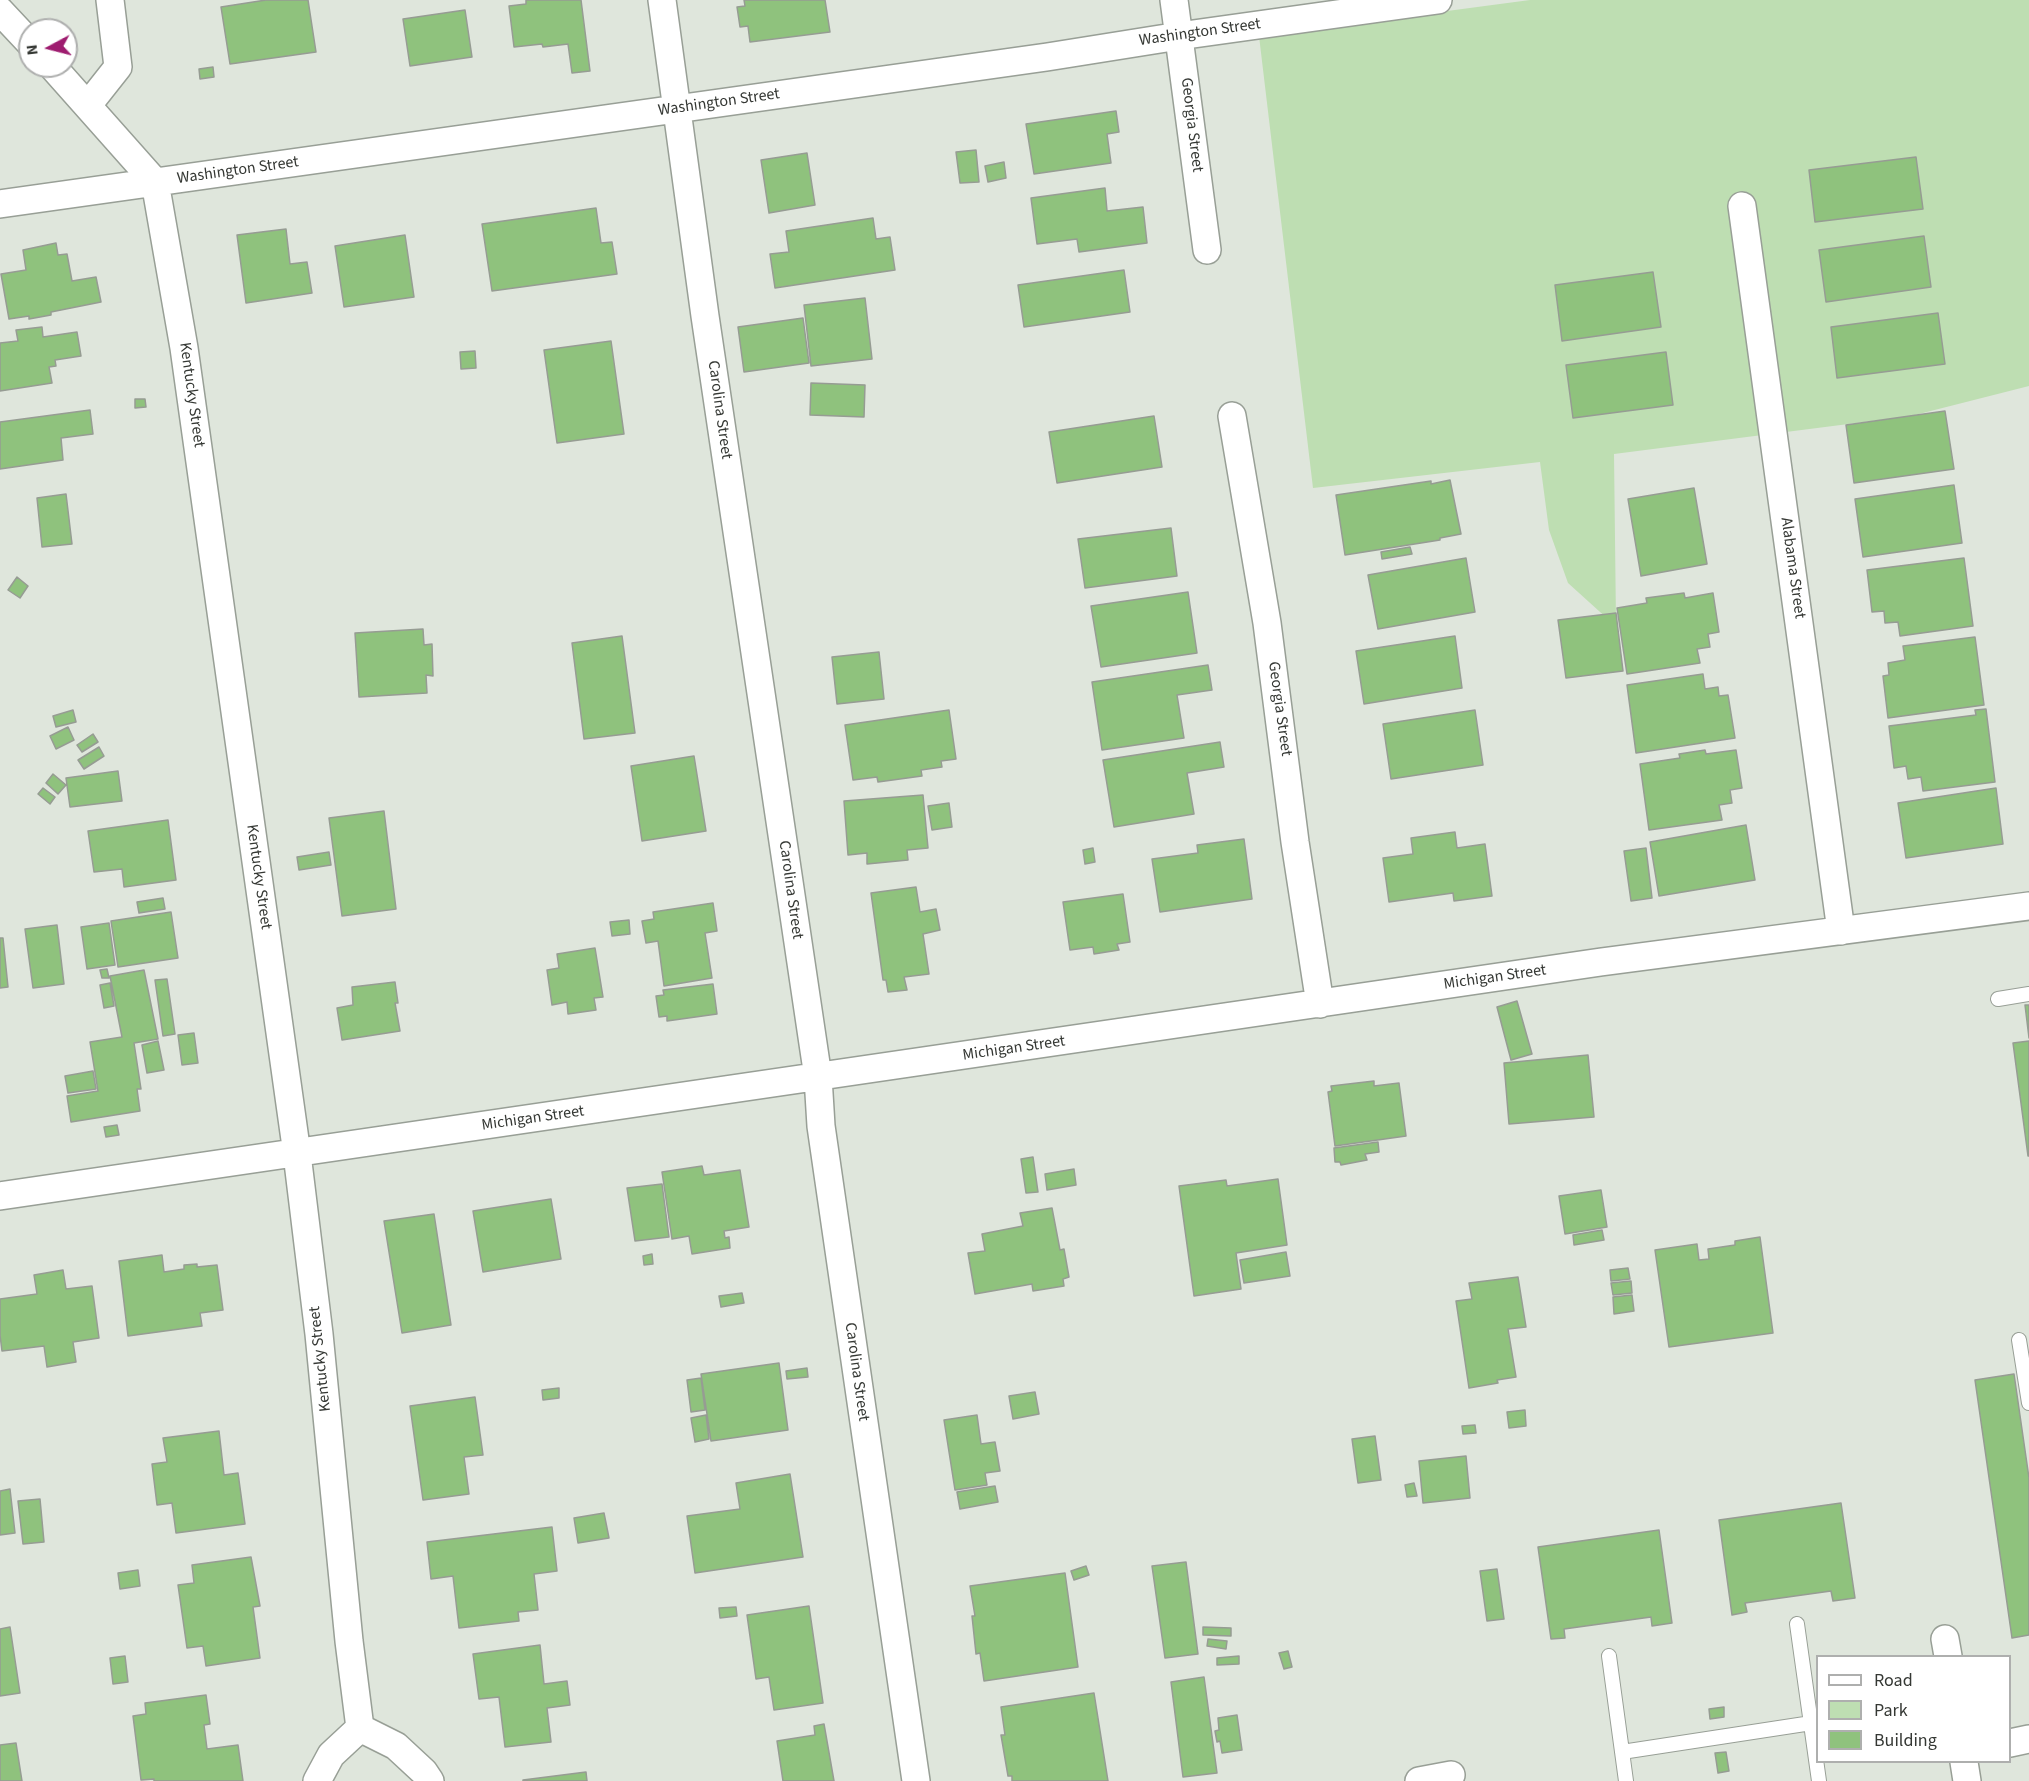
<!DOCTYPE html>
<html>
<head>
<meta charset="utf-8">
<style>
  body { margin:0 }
  #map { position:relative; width:2029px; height:1781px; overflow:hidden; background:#dfe6dc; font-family:"Source Sans 3",sans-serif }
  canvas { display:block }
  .legend { position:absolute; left:1816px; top:1655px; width:195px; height:108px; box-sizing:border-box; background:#fff; border:2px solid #aeafae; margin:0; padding:8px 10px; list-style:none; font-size:18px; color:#353834 }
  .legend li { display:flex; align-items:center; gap:12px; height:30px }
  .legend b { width:30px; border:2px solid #aeafae }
  .north { position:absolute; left:18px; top:18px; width:60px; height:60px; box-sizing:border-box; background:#fff; border:2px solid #aeafae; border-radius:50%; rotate:263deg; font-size:16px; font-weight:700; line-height:24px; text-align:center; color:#353834 }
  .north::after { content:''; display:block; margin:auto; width:21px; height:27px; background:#9e1c6f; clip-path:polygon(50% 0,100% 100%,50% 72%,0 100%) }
</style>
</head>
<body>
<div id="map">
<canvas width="2029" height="1781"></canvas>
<ul class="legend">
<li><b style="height:8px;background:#fff"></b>Road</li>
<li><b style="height:16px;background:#bedeb2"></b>Park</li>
<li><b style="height:16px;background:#8fc27d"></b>Building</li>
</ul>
<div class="north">N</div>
</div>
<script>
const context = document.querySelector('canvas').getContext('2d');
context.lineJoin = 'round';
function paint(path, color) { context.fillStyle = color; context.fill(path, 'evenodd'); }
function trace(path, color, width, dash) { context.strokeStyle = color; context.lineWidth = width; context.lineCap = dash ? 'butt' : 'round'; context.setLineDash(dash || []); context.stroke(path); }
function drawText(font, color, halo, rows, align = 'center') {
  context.font = font + ' "Source Sans 3",sans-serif'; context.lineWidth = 5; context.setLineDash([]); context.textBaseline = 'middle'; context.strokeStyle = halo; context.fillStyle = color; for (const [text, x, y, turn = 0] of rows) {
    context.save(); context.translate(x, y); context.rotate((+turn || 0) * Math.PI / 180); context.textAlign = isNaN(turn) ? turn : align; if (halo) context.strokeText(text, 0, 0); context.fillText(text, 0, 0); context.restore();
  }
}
paint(new Path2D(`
  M 1530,0 L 2029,0 L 2029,386 L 1911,416 L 1614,454 L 1616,623 L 1610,621 L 1568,583 L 1549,530 L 1540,462 L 1313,488 L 1259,36 Z`), '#bedeb2');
const building = new Path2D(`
  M 266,0 L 308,0 L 316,52 L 230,64 L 221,7 Z
  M 526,0 L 581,0 L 590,71 L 572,73 L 568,44 L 543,47 L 542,44 L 514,47 L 509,6 L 526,4 Z
  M 744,0 L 825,0 L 830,32 L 750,42 L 748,26 L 740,27 L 737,7 L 745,6 Z
  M 465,10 L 472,57 L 410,66 L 403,19 Z
  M 213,67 L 214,77 L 200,79 L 199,69 Z
  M 1116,111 L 1119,132 L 1107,134 L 1111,163 L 1034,174 L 1026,124 Z
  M 976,150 L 979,182 L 960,183 L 956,152 Z
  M 807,153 L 815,205 L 769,213 L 761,160 Z
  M 1916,157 L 1923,209 L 1815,222 L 1809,170 Z
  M 1004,162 L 1006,178 L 988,182 L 985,166 Z
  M 1105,188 L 1107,211 L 1143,207 L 1147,243 L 1079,252 L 1077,239 L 1037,244 L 1031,198 Z
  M 596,208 L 601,243 L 612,242 L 617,274 L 492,291 L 482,224 Z
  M 873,218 L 876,239 L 890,237 L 895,270 L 775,288 L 770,254 L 789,252 L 786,231 Z
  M 286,229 L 290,264 L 307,262 L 312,293 L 246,303 L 237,235 Z
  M 405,235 L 414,297 L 344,307 L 335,246 Z
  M 1924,236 L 1931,287 L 1826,302 L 1819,250 Z
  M 56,243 L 58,255 L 67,254 L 72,281 L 96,277 L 101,302 L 51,312 L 51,315 L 29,319 L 29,316 L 9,319 L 1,274 L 26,270 L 23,250 Z
  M 1124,270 L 1130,312 L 1024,327 L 1018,285 Z
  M 1653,272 L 1661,327 L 1562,341 L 1555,285 Z
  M 865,298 L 872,359 L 811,366 L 804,305 Z
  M 1938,313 L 1945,364 L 1837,378 L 1831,327 Z
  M 803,318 L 809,363 L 744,372 L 738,327 Z
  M 42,327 L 43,337 L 77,332 L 81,356 L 55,360 L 56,366 L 49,367 L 52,383 L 0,391 L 0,343 L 18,341 L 16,330 Z
  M 611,341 L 624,434 L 557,443 L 544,350 Z
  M 475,351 L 476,368 L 461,369 L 460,352 Z
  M 1666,352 L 1673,405 L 1573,418 L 1566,365 Z
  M 811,383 L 865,385 L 864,417 L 810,415 Z
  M 135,399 L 145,399 L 146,407 L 135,408 Z
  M 90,410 L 93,434 L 61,438 L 63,460 L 0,469 L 0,422 Z
  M 1945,411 L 1954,469 L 1854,483 L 1846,425 Z
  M 1154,416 L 1162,467 L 1057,483 L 1049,432 Z
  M 1450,480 L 1461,534 L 1440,538 L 1440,540 L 1345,555 L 1336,495 L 1431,481 L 1431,484 Z
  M 1954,485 L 1962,543 L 1863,557 L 1855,499 Z
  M 1694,488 L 1707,564 L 1641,576 L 1628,499 Z
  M 66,494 L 72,544 L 42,547 L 37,498 Z
  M 1171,528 L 1177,576 L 1085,588 L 1078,539 Z
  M 1410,547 L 1412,554 L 1382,559 L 1381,552 Z
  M 1466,558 L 1475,612 L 1378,629 L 1368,575 Z
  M 1964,558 L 1973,626 L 1900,636 L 1898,622 L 1885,623 L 1884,611 L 1872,612 L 1867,570 Z
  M 17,577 L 28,586 L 20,598 L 8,590 Z
  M 1188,592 L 1197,653 L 1101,667 L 1091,606 Z
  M 1684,593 L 1685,598 L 1713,593 L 1719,632 L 1708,634 L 1710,647 L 1697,649 L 1700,663 L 1627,674 L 1617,608 L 1647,603 L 1646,598 Z
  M 1616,613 L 1623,671 L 1566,678 L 1558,620 Z
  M 423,629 L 424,645 L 432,644 L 433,676 L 426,675 L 427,693 L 359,697 L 355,633 Z
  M 622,636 L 635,733 L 584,739 L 572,643 Z
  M 1455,636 L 1462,688 L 1364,704 L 1356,651 Z
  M 1975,637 L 1984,705 L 1888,718 L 1883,676 L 1889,675 L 1888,663 L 1905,660 L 1903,646 Z
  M 879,652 L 884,699 L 837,704 L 832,657 Z
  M 1208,665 L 1212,690 L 1177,695 L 1184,738 L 1102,750 L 1092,682 Z
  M 1703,674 L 1705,689 L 1718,687 L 1719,696 L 1728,695 L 1735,738 L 1636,753 L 1627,685 Z
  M 1986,709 L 1995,782 L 1923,791 L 1921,777 L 1908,779 L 1906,766 L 1894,768 L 1889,726 L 1976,715 L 1975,710 Z
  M 73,710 L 76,722 L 56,727 L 53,716 Z
  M 949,710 L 956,759 L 941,761 L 942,767 L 921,770 L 922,776 L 878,782 L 877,777 L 853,780 L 845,725 Z
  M 1475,710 L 1483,765 L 1391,779 L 1383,724 Z
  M 68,727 L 74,740 L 56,749 L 50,736 Z
  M 93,734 L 98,742 L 82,752 L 77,745 Z
  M 1220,742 L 1224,767 L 1187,773 L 1194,814 L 1114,827 L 1103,760 Z
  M 99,747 L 104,756 L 84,769 L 78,760 Z
  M 1705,750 L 1706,754 L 1736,750 L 1742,788 L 1730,790 L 1732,803 L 1719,805 L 1722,820 L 1649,830 L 1640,764 L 1680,758 L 1679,754 Z
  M 694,756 L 706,831 L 642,841 L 631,766 Z
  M 118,771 L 122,801 L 70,807 L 66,778 Z
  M 53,774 L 66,785 L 58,794 L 46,783 Z
  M 43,788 L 55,797 L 50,804 L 38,794 Z
  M 1996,788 L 2003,844 L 1906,858 L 1898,803 Z
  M 923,795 L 928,848 L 907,850 L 908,860 L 867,864 L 867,853 L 848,855 L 844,801 Z
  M 949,803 L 952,827 L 932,830 L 928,806 Z
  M 384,811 L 396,909 L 342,916 L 329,818 Z
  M 168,820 L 176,880 L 124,887 L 122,869 L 94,872 L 88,831 Z
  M 1746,825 L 1755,880 L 1659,896 L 1650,842 Z
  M 1455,832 L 1457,848 L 1485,844 L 1492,896 L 1454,901 L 1453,893 L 1389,902 L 1383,858 L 1413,854 L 1411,838 Z
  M 1244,839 L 1252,899 L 1160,912 L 1152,859 L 1198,853 L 1197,845 Z
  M 1093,848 L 1095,862 L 1085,864 L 1083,850 Z
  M 1646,848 L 1652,898 L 1631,901 L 1624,851 Z
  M 329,852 L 331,865 L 299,870 L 297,857 Z
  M 916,887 L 920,912 L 936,909 L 940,930 L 923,934 L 929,974 L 904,977 L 907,990 L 888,992 L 886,980 L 883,980 L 871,893 Z
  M 1123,894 L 1130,942 L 1117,944 L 1119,950 L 1094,954 L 1093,947 L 1070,950 L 1063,902 Z
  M 163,898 L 165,909 L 139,913 L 137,902 Z
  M 713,903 L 717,931 L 705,933 L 712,978 L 664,986 L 658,941 L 646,943 L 642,921 L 654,919 L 653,912 Z
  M 171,912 L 178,958 L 118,967 L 111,921 Z
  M 629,920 L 630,934 L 612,936 L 610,922 Z
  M 109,923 L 115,965 L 87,969 L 81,927 Z
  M 57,925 L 64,984 L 33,988 L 25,929 Z
  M 0,938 L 3,938 L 8,987 L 0,988 Z
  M 595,948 L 603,997 L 594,998 L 596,1010 L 568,1014 L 567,1002 L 552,1005 L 547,970 L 559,968 L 557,954 Z
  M 107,969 L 109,978 L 102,978 L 100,970 Z
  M 144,970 L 158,1039 L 134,1043 L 141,1089 L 137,1089 L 140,1111 L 71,1122 L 67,1096 L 98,1091 L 90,1042 L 122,1037 L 110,976 Z
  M 167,979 L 175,1034 L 163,1036 L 155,980 Z
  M 395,982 L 398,1003 L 395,1003 L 400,1031 L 342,1040 L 337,1008 L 353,1005 L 352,987 Z
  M 110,983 L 114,1006 L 104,1008 L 100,985 Z
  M 713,984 L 717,1014 L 667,1021 L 667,1016 L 659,1017 L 656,996 L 664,995 L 663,990 Z
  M 1517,1001 L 1532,1054 L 1511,1060 L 1497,1007 Z
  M 2025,1005 L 2029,1005 L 2029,1038 Z
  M 194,1033 L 198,1063 L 182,1065 L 178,1035 Z
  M 158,1041 L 164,1070 L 147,1073 L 142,1045 Z
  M 2029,1041 L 2029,1156 L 2028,1156 L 2013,1043 Z
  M 1588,1055 L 1594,1117 L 1509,1124 L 1504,1063 Z
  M 93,1071 L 96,1089 L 68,1093 L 65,1076 Z
  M 1374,1081 L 1374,1086 L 1399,1083 L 1406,1136 L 1335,1146 L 1328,1092 L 1332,1091 L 1331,1086 Z
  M 117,1125 L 119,1135 L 106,1137 L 104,1127 Z
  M 1378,1142 L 1379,1152 L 1365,1154 L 1367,1160 L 1341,1165 L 1340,1162 L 1335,1162 L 1334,1148 Z
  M 1033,1157 L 1038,1192 L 1026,1193 L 1021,1159 Z
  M 702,1166 L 704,1175 L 740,1170 L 749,1227 L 724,1231 L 725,1238 L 729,1237 L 730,1248 L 692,1254 L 689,1236 L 672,1239 L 662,1172 Z
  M 1074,1169 L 1076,1185 L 1047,1190 L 1045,1174 Z
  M 1278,1179 L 1287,1245 L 1236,1253 L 1241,1289 L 1194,1296 L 1179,1186 L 1226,1180 L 1227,1186 Z
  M 662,1184 L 669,1237 L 635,1241 L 627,1188 Z
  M 1601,1190 L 1607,1227 L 1565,1234 L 1559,1196 Z
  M 551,1199 L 561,1259 L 483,1272 L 473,1211 Z
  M 1052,1208 L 1060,1250 L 1064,1249 L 1069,1277 L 1063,1279 L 1064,1286 L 1033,1291 L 1032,1284 L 975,1294 L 968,1253 L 985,1251 L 982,1234 L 1023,1226 L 1020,1213 Z
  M 434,1214 L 451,1325 L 402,1333 L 384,1221 Z
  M 1602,1230 L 1604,1240 L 1574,1245 L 1573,1235 Z
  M 1760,1237 L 1773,1333 L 1669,1347 L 1655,1250 L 1697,1244 L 1699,1260 L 1709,1259 L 1708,1249 L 1735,1245 L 1735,1241 Z
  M 1286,1252 L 1290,1276 L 1244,1283 L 1240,1260 Z
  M 652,1254 L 653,1264 L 644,1265 L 643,1256 Z
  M 162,1255 L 164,1272 L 184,1269 L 184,1265 L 197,1264 L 197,1267 L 217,1265 L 223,1310 L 200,1313 L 202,1326 L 128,1336 L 119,1261 Z
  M 1628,1268 L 1630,1279 L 1611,1281 L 1610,1270 Z
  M 63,1270 L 66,1289 L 92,1286 L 99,1338 L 73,1342 L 76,1362 L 47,1367 L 44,1346 L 2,1351 L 0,1335 L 0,1299 L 37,1294 L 34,1275 Z
  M 1518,1277 L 1526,1327 L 1508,1329 L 1516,1377 L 1497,1380 L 1498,1383 L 1469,1388 L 1456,1301 L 1472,1299 L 1469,1283 Z
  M 1631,1281 L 1632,1293 L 1613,1295 L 1611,1283 Z
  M 742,1293 L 744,1303 L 721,1307 L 719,1296 Z
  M 1632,1295 L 1634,1311 L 1614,1314 L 1613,1297 Z
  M 779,1363 L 788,1430 L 711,1441 L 701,1374 Z
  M 807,1368 L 808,1377 L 787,1379 L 786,1371 Z
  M 2014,1374 L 2029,1478 L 2029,1635 L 2012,1638 L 1975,1380 Z
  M 701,1378 L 705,1410 L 691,1412 L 687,1380 Z
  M 559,1388 L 559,1398 L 543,1400 L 542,1390 Z
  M 1035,1392 L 1039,1414 L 1013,1419 L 1009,1396 Z
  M 475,1397 L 483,1455 L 464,1457 L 469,1494 L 423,1500 L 410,1406 Z
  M 1525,1410 L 1526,1426 L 1509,1428 L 1507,1412 Z
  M 706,1415 L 709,1439 L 695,1442 L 691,1418 Z
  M 977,1415 L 981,1444 L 995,1442 L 1000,1471 L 985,1473 L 987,1485 L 955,1490 L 944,1420 Z
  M 1475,1425 L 1476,1433 L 1463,1434 L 1462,1426 Z
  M 219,1431 L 224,1475 L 238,1473 L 245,1524 L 176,1533 L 172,1503 L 157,1505 L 152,1464 L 167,1462 L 163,1438 Z
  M 1375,1436 L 1381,1480 L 1358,1483 L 1352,1439 Z
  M 1466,1456 L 1470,1498 L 1423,1503 L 1419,1461 Z
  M 790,1474 L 803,1557 L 695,1573 L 687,1516 L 740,1509 L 736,1483 Z
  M 1414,1483 L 1417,1496 L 1407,1497 L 1405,1485 Z
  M 995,1486 L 998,1502 L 960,1509 L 957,1492 Z
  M 10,1489 L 15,1533 L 0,1535 L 0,1491 Z
  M 40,1499 L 44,1542 L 23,1544 L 18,1501 Z
  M 1841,1503 L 1855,1598 L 1833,1601 L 1831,1591 L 1745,1603 L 1747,1612 L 1732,1615 L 1719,1520 Z
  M 604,1513 L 609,1538 L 578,1543 L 574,1518 Z
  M 552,1527 L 557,1571 L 534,1574 L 538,1610 L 518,1612 L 519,1621 L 459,1628 L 453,1576 L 431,1579 L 427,1542 Z
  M 1659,1530 L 1672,1623 L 1652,1626 L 1651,1617 L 1564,1629 L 1565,1638 L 1551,1639 L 1538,1547 Z
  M 251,1557 L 260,1606 L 253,1607 L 260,1658 L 206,1666 L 203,1646 L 187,1648 L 178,1585 L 194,1583 L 192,1565 Z
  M 1186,1562 L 1198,1654 L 1165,1658 L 1152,1566 Z
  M 1086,1566 L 1089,1575 L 1074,1580 L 1071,1571 Z
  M 1497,1569 L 1504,1619 L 1487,1621 L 1480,1571 Z
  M 138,1570 L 140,1586 L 120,1589 L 118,1573 Z
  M 1065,1573 L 1078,1667 L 984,1681 L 980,1653 L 976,1654 L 972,1616 L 975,1616 L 970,1586 Z
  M 809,1606 L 823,1703 L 774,1710 L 769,1677 L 756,1679 L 747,1615 Z
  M 736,1607 L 737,1616 L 720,1618 L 719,1608 Z
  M 10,1627 L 20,1693 L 0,1696 L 0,1629 Z
  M 1203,1627 L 1231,1628 L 1231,1636 L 1203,1635 Z
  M 1208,1639 L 1227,1641 L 1226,1649 L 1207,1646 Z
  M 540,1645 L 544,1684 L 567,1681 L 570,1705 L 547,1708 L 551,1742 L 505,1747 L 499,1697 L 479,1699 L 473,1654 Z
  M 1288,1651 L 1292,1667 L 1284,1669 L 1279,1653 Z
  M 125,1656 L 128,1682 L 113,1684 L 110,1658 Z
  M 1239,1656 L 1239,1664 L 1217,1665 L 1217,1658 Z
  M 1204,1677 L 1217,1773 L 1183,1777 L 1171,1682 Z
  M 1094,1693 L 1108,1781 L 1012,1781 L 1012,1776 L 1008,1776 L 1001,1735 L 1005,1735 L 1001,1707 Z
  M 206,1695 L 210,1724 L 204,1725 L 207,1749 L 238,1745 L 243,1781 L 154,1781 L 154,1779 L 141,1780 L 133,1716 L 146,1714 L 145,1703 Z
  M 1724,1707 L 1724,1717 L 1710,1719 L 1709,1709 Z
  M 1237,1715 L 1242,1750 L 1222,1753 L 1220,1741 L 1217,1742 L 1215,1731 L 1219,1730 L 1218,1718 Z
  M 824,1724 L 834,1781 L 783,1781 L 777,1741 L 815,1735 L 814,1726 Z
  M 16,1743 L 22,1781 L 0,1781 L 0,1745 Z
  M 1726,1752 L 1729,1771 L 1718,1773 L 1715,1753 Z
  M 586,1772 L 587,1781 L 523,1781 L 523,1780 Z`);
paint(building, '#8fc27d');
trace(building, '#969c93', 1.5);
const lane = new Path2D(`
  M 1998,999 L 2029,994
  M 2019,1340 L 2029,1403
  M 1797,1624 L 1819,1781
  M 1609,1656 L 1626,1781
  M 1622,1752 L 1818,1722`);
const street = new Path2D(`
  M 662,0 L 705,316 L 818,1077 L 821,1126 L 916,1781
  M 1174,0 L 1207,250
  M 0,11 L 30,43
  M 52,66 L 155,182 L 184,348 L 297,1154 L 319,1334 L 349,1641 L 360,1728
  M 88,105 L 118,67 L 110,0
  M 0,204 L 1047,57 L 1179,36 L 1438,0
  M 1742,206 L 1841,931
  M 1232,416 L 1267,623 L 1295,842 L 1320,1004
  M 0,1196 L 1601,962 L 2029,906
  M 1945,1639 L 1948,1656
  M 360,1728 L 396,1746 L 424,1772 L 430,1781
  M 2010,1743 L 2029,1739
  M 1964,1762 L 1967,1781
  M 317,1781 L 331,1755 L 360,1728
  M 1419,1781 L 1451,1775`);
trace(lane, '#989f96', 16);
trace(street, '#989f96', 30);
trace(lane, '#fff', 14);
trace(street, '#fff', 27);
drawText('16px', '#353834', '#fff', [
  ["Washington Street",1200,33,-8],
  ["Washington Street",719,103,-8],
  ["Georgia Street",1191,125,83],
  ["Washington Street",238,171,-8],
  ["Kentucky Street",191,395,82],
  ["Carolina Street",719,410,82],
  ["Alabama Street",1792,568,82],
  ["Georgia Street",1279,709,82],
  ["Kentucky Street",258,877,82],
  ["Carolina Street",790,890,82],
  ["Michigan Street",1495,978,-8],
  ["Michigan Street",1014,1049,-8],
  ["Michigan Street",533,1119,-8],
  ["Kentucky Street",321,1359,-96],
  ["Carolina Street",856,1372,82]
]);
</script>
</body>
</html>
